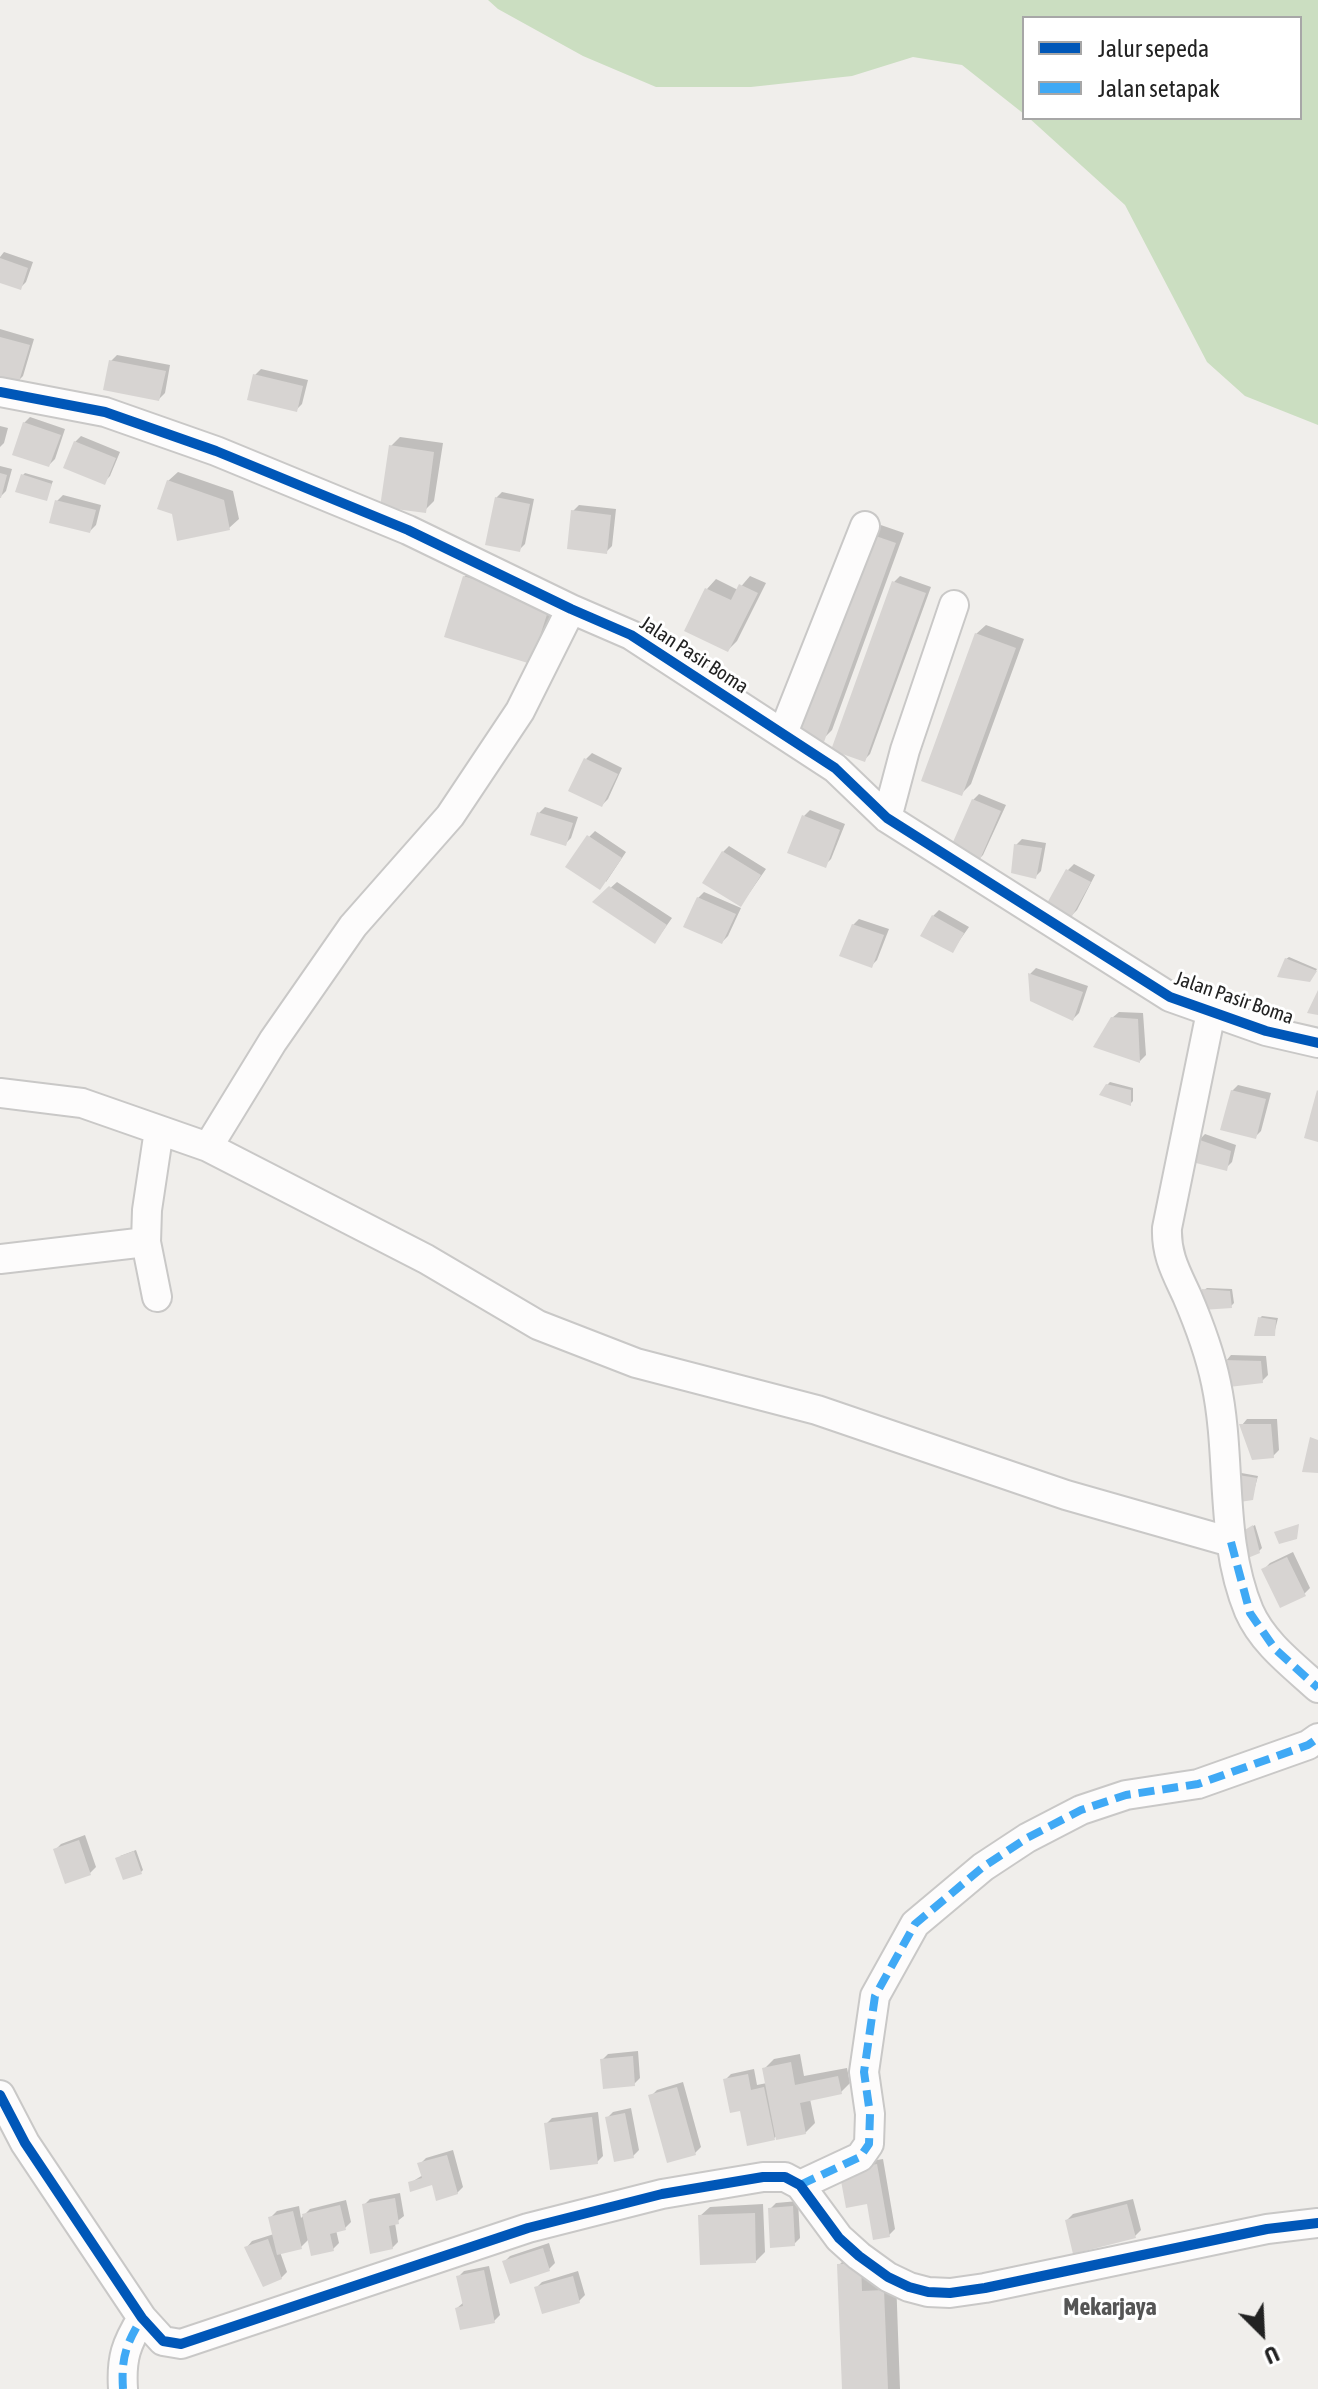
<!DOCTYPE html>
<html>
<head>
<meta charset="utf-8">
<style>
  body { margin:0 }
  #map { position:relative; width:1318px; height:2389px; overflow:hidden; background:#f0eeeb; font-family:"Asap Condensed",sans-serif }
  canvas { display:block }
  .legend { position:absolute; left:1022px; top:16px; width:280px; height:104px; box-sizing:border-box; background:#fff; border:2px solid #a7a7a7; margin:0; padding:10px 14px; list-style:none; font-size:24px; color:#222 }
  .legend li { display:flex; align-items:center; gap:16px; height:40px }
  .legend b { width:40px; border:2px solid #a7a7a7 }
  .north { position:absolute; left:1222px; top:2293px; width:80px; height:80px; -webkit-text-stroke:6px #fff; paint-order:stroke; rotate:156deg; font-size:22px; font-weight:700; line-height:32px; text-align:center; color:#222 }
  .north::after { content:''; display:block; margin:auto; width:28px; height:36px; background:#222; clip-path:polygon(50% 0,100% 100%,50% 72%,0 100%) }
</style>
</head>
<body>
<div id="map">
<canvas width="1318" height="2389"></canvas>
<ul class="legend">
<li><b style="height:10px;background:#0057b8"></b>Jalur sepeda</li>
<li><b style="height:10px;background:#3fa9f5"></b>Jalan setapak</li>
</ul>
<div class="north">U</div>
</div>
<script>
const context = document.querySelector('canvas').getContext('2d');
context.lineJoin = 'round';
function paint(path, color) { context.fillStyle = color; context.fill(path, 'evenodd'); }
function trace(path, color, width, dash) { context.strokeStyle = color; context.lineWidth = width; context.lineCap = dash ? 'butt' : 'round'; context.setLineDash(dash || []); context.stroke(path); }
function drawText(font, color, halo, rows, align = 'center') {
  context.font = font + ' "Asap Condensed",sans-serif'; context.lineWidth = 6; context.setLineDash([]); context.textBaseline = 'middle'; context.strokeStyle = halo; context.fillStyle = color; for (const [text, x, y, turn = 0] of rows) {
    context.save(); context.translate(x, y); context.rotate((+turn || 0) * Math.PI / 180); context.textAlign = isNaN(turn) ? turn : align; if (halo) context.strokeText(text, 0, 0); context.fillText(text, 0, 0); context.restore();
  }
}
paint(new Path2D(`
  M 488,0 L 1318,0 L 1318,425 L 1245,396 L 1207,362 L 1125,205 L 1029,118 L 1300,118 L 1300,18 L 1024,18 L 1024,114 L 962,65 L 913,57 L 852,76 L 751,87 L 656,87 L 583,56 L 498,9 Z`), '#cbdec1');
paint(new Path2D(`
  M 4,252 L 33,262 L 26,282 L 20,288 L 0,281 L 0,257 Z
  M 0,329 L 34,339 L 23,376 L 17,382 L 0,377 Z
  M 117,355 L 170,365 L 165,393 L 159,399 L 111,361 Z
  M 261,369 L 308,380 L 302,404 L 296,410 L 255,375 Z
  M 30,417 L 65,429 L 55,459 L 49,465 L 24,423 Z
  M 0,426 L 8,428 L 4,443 L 0,447 Z
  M 81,436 L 120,452 L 110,476 L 104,482 L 75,442 Z
  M 400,437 L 443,443 L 434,501 L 425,510 L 391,446 Z
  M 0,466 L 12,469 L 6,491 L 0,497 Z
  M 178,472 L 233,491 L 239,519 L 229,528 L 173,513 L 168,481 Z
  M 25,473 L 53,481 L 46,498 L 23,475 Z
  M 502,492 L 534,499 L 525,544 L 519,550 L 496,498 Z
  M 63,495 L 101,505 L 96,525 L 90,531 L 57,501 Z
  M 579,505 L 616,509 L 612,546 L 606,552 L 573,511 Z
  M 875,523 L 904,533 L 832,730 L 823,739 Z
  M 474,568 L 559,593 L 540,652 L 464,577 Z
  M 750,576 L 766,583 L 737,641 L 728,650 L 687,630 L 707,589 L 716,579 L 738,590 Z
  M 900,576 L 931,587 L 870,754 L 864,760 L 894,582 Z
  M 986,625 L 1024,639 L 971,784 L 962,793 L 976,634 Z
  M 592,753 L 622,768 L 608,799 L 602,805 L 586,759 Z
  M 979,794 L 1006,805 L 983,855 L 977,861 L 973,800 Z
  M 545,807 L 578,817 L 571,838 L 565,844 L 539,813 Z
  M 810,810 L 845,824 L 831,859 L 825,865 L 804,816 Z
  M 595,831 L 626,852 L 606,882 L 589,837 Z
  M 1022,839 L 1046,843 L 1041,871 L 1035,877 L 1016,845 Z
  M 729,846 L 766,869 L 741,905 L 723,852 Z
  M 1074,864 L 1095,875 L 1077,910 L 1071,916 L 1068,870 Z
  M 617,882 L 672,918 L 660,935 L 595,902 Z
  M 704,892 L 741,908 L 728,936 L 722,942 L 698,898 Z
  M 939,910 L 969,927 L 952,951 L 933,916 Z
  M 859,919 L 889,929 L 877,960 L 871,966 L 853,925 Z
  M 1289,957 L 1317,969 L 1312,977 L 1286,959 Z
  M 1036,968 L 1088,986 L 1079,1013 L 1073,1019 L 1030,974 Z
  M 1119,1012 L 1143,1013 L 1146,1055 L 1140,1061 L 1112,1018 Z
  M 1110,1082 L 1133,1088 L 1133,1101 L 1131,1103 L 1107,1085 Z
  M 1238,1085 L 1271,1093 L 1261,1131 L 1255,1137 L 1232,1091 Z
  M 1205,1134 L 1236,1145 L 1232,1162 L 1226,1168 L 1199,1140 Z
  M 1207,1288 L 1232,1289 L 1234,1303 L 1231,1306 L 1204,1290 Z
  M 1262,1316 L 1278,1318 L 1274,1334 L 1260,1318 Z
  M 1231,1355 L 1266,1356 L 1268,1375 L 1262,1381 L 1226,1361 Z
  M 1247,1419 L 1277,1419 L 1279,1450 L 1273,1456 L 1242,1425 Z
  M 1236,1472 L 1258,1476 L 1252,1498 Z
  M 1255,1525 L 1262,1548 L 1259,1551 L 1243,1532 Z
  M 1293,1552 L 1310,1588 L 1304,1594 L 1264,1569 L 1270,1563 Z
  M 85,1835 L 96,1867 L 90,1873 L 55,1850 L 61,1844 Z
  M 136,1850 L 143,1870 L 141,1872 L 120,1856 Z
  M 638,2051 L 640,2078 L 634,2084 L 602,2060 L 608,2054 Z
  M 800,2054 L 804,2076 L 847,2068 L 850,2083 L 841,2092 L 810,2099 L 815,2123 L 805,2133 L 778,2135 L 774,2138 L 741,2109 L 725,2080 L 731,2074 L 754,2069 L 757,2085 L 767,2083 L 765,2068 L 774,2059 Z
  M 683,2082 L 701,2147 L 695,2153 L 651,2096 L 657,2090 Z
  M 631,2108 L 639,2150 L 633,2156 L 607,2118 L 613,2112 Z
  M 598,2112 L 603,2156 L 597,2162 L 546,2124 L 552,2118 Z
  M 453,2150 L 463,2187 L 457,2193 L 433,2183 L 410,2183 L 423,2175 L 420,2164 L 426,2158 Z
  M 883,2159 L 895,2229 L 889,2235 L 847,2165 Z
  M 400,2193 L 404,2216 L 395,2223 L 398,2242 L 392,2248 L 364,2205 L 370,2199 Z
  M 1133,2199 L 1141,2230 L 1135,2236 L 1067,2220 L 1073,2214 Z
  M 346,2200 L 351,2222 L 345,2228 L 336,2230 L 339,2243 L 333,2249 L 309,2239 L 301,2247 L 280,2252 L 287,2272 L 281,2278 L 247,2247 L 252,2241 L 274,2234 L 271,2217 L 277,2211 L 299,2206 L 301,2218 L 310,2209 Z
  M 798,2201 L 800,2238 L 794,2244 L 770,2209 L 776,2203 Z
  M 763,2204 L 765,2252 L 756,2261 L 700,2216 L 710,2207 Z
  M 549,2243 L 555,2263 L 549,2269 L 504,2262 L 510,2256 Z
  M 852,2252 L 896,2278 L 900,2389 L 844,2389 L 839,2265 Z
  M 489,2266 L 500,2315 L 494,2321 L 457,2308 L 464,2302 L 458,2277 L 464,2271 Z
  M 578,2271 L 585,2295 L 579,2301 L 536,2288 L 542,2282 Z`), '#0003');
paint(new Path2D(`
  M 0,258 L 28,268 L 21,290 L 0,283 Z
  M 0,337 L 30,345 L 18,385 L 0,379 Z
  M 109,360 L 166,371 L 159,401 L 103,390 Z
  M 253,374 L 303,386 L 297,412 L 247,400 Z
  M 23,422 L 61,435 L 49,467 L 12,455 Z
  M 74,441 L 116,458 L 105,485 L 63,468 Z
  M 389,445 L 434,452 L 426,513 L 380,507 Z
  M 0,473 L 7,475 L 1,498 L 0,498 Z
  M 21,474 L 52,484 L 47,501 L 15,492 Z
  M 167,480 L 224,500 L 230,530 L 177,541 L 172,514 L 157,509 Z
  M 495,497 L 530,504 L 520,552 L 485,545 Z
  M 55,500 L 96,510 L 90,533 L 49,523 Z
  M 571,510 L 611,515 L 607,554 L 567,549 Z
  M 864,532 L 896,543 L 824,742 L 791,730 Z
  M 463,576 L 551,602 L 531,664 L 444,637 Z
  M 892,581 L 926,593 L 865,762 L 831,750 Z
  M 739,584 L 758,593 L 728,652 L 684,631 L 705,588 L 731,600 Z
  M 975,633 L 1016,648 L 962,796 L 921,781 Z
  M 584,758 L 618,774 L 602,807 L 568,791 Z
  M 972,799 L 1001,811 L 978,864 L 949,851 Z
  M 537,812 L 573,823 L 566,846 L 530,835 Z
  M 802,815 L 840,830 L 826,868 L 787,853 Z
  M 587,835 L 622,858 L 600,890 L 565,867 Z
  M 1014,844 L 1042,848 L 1036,879 L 1011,873 Z
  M 722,851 L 761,875 L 741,907 L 702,883 Z
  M 1066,869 L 1091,882 L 1071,918 L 1046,905 Z
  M 609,886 L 667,925 L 655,944 L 592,902 Z
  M 697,897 L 736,914 L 722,944 L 683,927 Z
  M 932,915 L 964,933 L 953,953 L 920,936 Z
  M 852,924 L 884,935 L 872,968 L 839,956 Z
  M 1285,958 L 1317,971 L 1310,982 L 1277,977 Z
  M 1028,973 L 1083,992 L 1073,1021 L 1030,1001 Z
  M 1318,990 L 1318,1015 L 1307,1013 Z
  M 1111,1017 L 1138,1019 L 1140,1063 L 1093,1047 Z
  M 1106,1084 L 1131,1090 L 1131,1106 L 1099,1095 Z
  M 1231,1090 L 1266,1099 L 1256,1139 L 1220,1130 Z
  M 1317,1090 L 1318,1091 L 1318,1142 L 1304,1138 Z
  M 1197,1139 L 1231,1151 L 1227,1171 L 1196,1163 Z
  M 1202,1289 L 1230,1291 L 1232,1308 L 1202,1310 Z
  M 1258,1317 L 1276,1320 L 1275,1336 L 1254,1336 Z
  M 1223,1360 L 1261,1361 L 1263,1383 L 1229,1387 Z
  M 1239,1424 L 1271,1424 L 1274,1458 L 1252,1460 Z
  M 1310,1437 L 1318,1440 L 1318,1473 L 1302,1472 Z
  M 1232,1474 L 1257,1478 L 1253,1500 L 1233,1503 Z
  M 1299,1524 L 1297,1539 L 1279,1544 L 1274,1532 Z
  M 1253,1525 L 1260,1553 L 1243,1560 L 1238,1534 Z
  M 1287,1557 L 1306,1596 L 1280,1608 L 1261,1569 Z
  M 79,1840 L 91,1875 L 65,1884 L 53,1849 Z
  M 134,1851 L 142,1874 L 123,1880 L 115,1858 Z
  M 633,2056 L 635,2086 L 603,2089 L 600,2059 Z
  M 791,2062 L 795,2085 L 838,2076 L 842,2094 L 800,2103 L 806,2134 L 776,2140 L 762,2068 Z
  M 748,2074 L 751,2090 L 764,2087 L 775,2140 L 747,2146 L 740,2111 L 730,2113 L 723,2079 Z
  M 677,2087 L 696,2155 L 667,2163 L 648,2095 Z
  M 625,2113 L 634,2158 L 614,2162 L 605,2117 Z
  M 592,2117 L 598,2164 L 550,2170 L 544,2123 Z
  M 447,2155 L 458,2194 L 436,2201 L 432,2185 L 410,2192 L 408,2182 L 422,2178 L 417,2163 Z
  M 877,2164 L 890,2237 L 873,2240 L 867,2204 L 846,2208 L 839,2170 Z
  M 395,2198 L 399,2224 L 389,2226 L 393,2249 L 370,2254 L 362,2204 Z
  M 1127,2204 L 1136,2238 L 1073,2254 L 1065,2220 Z
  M 340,2205 L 346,2230 L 330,2234 L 334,2251 L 311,2256 L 302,2214 Z
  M 793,2206 L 795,2246 L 770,2248 L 768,2208 Z
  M 293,2211 L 302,2249 L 277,2255 L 268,2217 Z
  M 755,2213 L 756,2263 L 700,2265 L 698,2215 Z
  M 268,2239 L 282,2279 L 263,2287 L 244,2247 Z
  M 543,2248 L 550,2271 L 510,2284 L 502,2261 Z
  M 861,2263 L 862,2291 L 884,2290 L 888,2389 L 842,2389 L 837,2264 Z
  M 484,2270 L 495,2323 L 460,2330 L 455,2308 L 463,2306 L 456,2276 Z
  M 573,2276 L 580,2303 L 542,2314 L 534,2287 Z`), '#d7d4d2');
const minor = new Path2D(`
  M 0,392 L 105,412 L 216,451 L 408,530 L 571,609 L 631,635 L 835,768 L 887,818 L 1170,997 L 1266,1031 L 1318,1043
  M 783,733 L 865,526
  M 887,818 L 905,750 L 954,605
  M 1211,1012 L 1167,1228 C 1166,1255 1176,1272 1187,1296 C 1199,1324 1210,1354 1216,1383 C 1232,1458 1219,1539 1249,1611 C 1263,1643 1293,1665 1318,1688
  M 0,1093 L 82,1103 L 208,1147 L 426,1259 L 538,1325 L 636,1363 L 817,1410 L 1066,1495 L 1231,1542
  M 208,1147 L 273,1041 L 353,926 L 450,816 L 520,711 L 571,609
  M 0,1259 L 146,1242
  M 157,1297 L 146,1242 L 147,1210 L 159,1130
  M 0,2095 L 25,2143 L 142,2318 L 163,2341 L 181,2344 L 528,2228 L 662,2194 L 763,2177 L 785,2177 L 800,2185 L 839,2238 L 859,2256 L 888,2277 L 909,2287 L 928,2292 L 950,2293 L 985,2288 L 1267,2229 L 1318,2223
  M 800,2185 L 860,2157 L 869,2144 L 870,2114 L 864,2072 L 875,1996 L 915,1924 L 983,1867 L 1027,1838 L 1081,1810 L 1126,1795 L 1198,1784 L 1308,1745 L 1318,1738
  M 123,2389 C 121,2358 126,2344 142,2318`);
trace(minor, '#c9c8c7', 32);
trace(minor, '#fdfcfc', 28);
trace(new Path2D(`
  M 1231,1542 L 1250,1613 L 1275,1649 L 1318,1688
  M 800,2185 L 860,2157 L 869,2144 L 870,2114 L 864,2072 L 875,1996 L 915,1924 L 983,1867 L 1027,1838 L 1081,1810 L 1126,1795 L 1198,1784 L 1308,1745 L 1318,1738
  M 123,2389 C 121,2358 126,2344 142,2318`), '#3fa9f5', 8, [16, 8]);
trace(new Path2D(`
  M 0,392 L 105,412 L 216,451 L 408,530 L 571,609 L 631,635 L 835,768 L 887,818 L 1170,997 L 1266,1031 L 1318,1043
  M 0,2095 L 25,2143 L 142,2318 L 163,2341 L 181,2344 L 528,2228 L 662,2194 L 763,2177 L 785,2177 L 800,2185 L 839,2238 L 859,2256 L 888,2277 L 909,2287 L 928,2292 L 950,2293 L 985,2288 L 1267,2229 L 1318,2223`), '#0057b8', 10);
drawText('20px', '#222', '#fff', [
  ["Jalan Pasir Boma",694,655,33],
  ["Jalan Pasir Boma",1234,998,19]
]);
drawText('bold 24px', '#555', '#fff', [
  ["Mekarjaya",1110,2307]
]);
</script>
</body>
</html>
